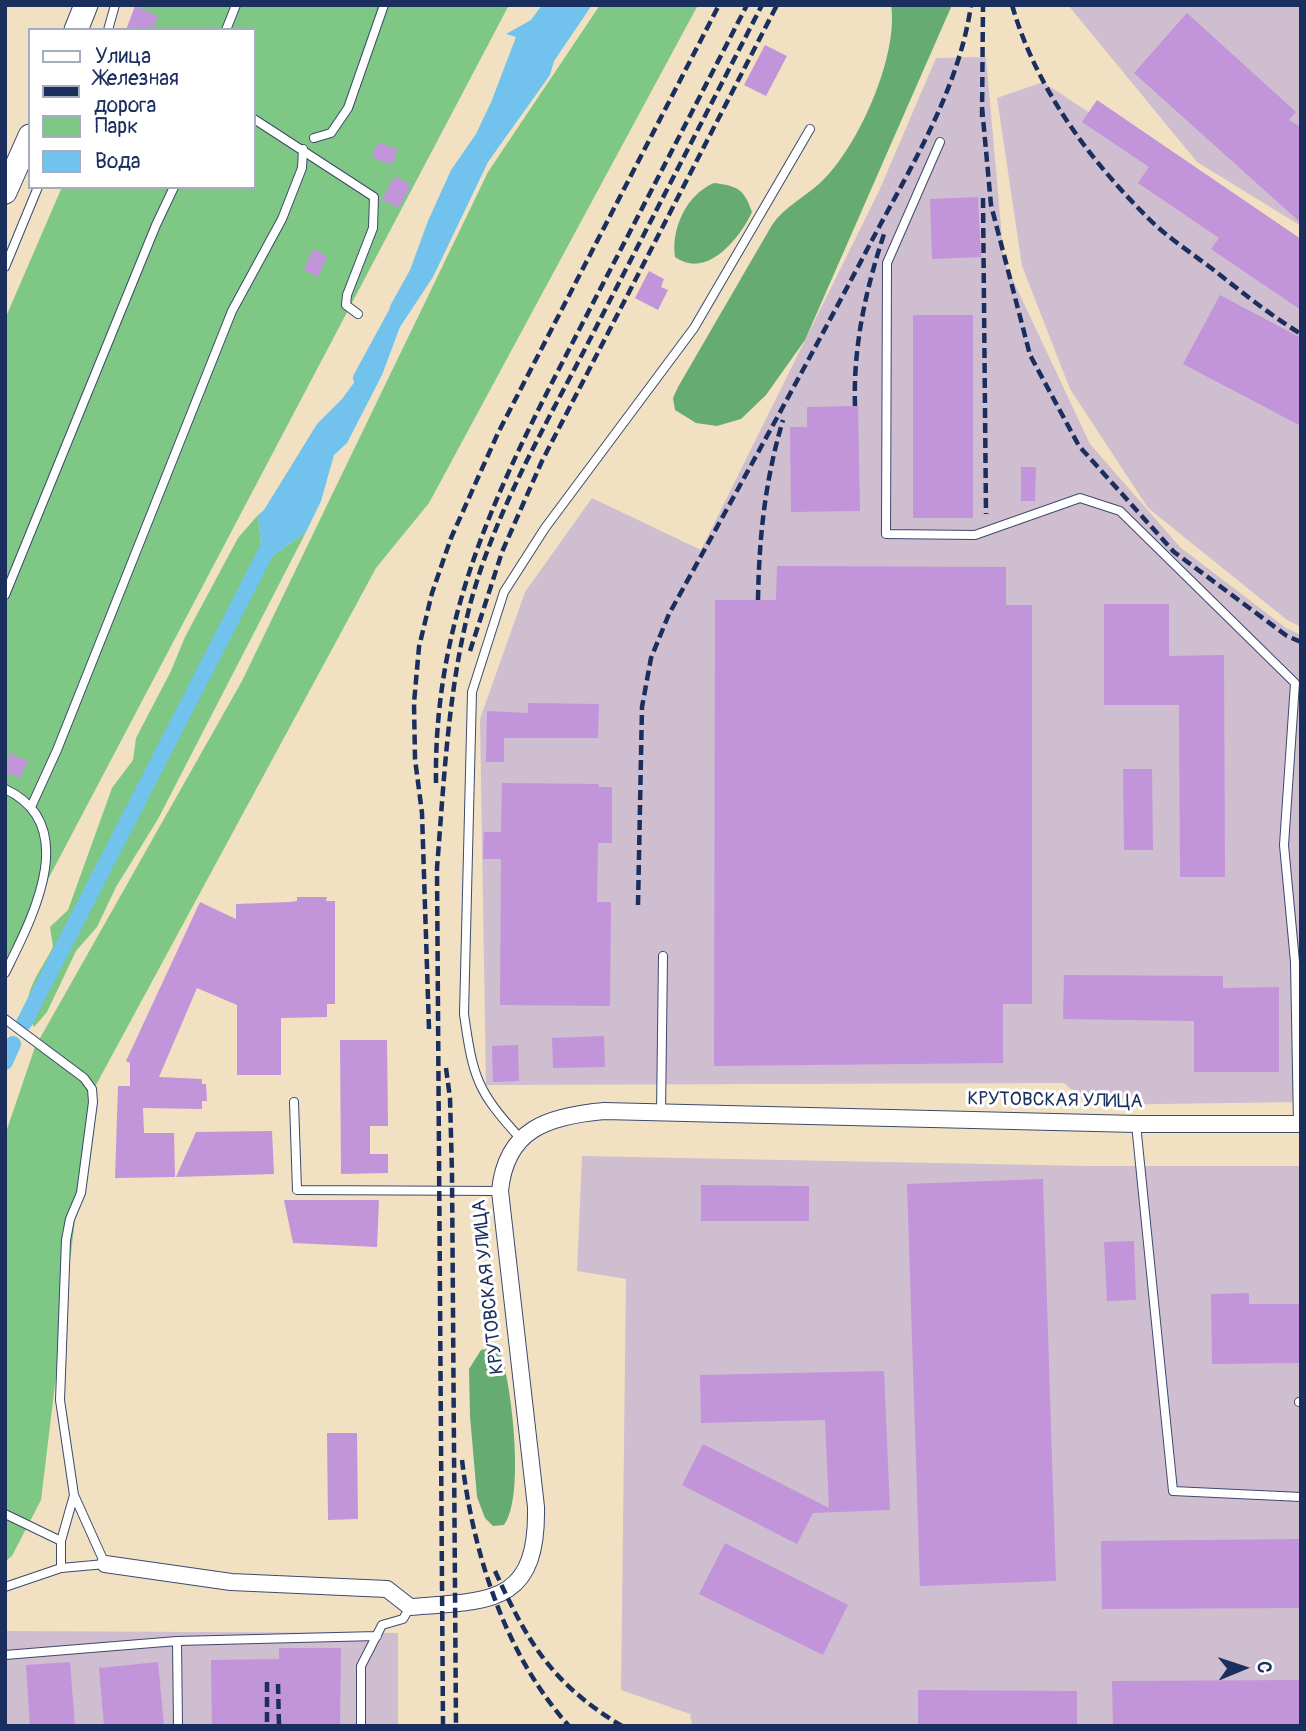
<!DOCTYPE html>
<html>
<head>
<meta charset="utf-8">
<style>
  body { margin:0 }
  #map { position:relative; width:1306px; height:1731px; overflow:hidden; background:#f1e1c2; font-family:Pangolin,sans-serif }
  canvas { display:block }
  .frame { position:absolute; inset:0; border:7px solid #1b2f5e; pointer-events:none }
  .legend { position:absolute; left:28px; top:28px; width:228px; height:161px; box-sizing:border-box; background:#fff; border:2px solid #a4acbf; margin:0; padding:9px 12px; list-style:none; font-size:21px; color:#1b2f5e }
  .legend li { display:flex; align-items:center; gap:14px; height:35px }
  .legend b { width:35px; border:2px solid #a4acbf }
  .north { position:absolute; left:1208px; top:1633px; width:70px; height:70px; -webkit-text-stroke:5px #fff; paint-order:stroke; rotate:88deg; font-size:19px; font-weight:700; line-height:28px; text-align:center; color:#1b2f5e }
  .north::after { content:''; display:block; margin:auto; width:24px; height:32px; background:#1b2f5e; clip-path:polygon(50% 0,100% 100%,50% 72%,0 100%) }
</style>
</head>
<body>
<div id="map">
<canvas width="1306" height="1731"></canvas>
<div class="frame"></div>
<ul class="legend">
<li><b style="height:9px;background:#fff"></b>Улица</li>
<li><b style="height:9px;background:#1b2f5e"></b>Железная дорога</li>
<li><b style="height:19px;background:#7ec784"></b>Парк</li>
<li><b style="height:19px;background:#71c2ec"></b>Вода</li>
</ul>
<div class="north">С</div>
</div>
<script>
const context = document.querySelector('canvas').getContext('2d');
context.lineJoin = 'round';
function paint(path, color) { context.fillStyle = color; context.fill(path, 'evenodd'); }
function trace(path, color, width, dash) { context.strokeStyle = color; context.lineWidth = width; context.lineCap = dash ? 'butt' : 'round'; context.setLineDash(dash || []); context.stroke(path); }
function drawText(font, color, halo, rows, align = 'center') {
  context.font = font + ' Pangolin,sans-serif'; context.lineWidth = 6; context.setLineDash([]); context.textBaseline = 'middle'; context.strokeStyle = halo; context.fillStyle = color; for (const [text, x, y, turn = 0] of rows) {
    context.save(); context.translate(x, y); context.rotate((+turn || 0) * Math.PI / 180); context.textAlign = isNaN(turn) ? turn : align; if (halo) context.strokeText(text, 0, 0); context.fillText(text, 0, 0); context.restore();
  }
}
paint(new Path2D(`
  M 1068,5 L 1301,5 L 1301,226 L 1197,162 Z
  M 986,57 L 1004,261 L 1090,444 L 1180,547 L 1286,628 L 1301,635 L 1301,1102 L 1089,1105 L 1064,1083 L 486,1085 L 480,719 L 525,592 L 592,498 L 701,550 L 879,191 L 936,58 Z
  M 1043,82 L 1301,253 L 1301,627 L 1287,620 L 1148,508 L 1070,389 L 1022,266 L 997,98 Z
  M 582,1156 L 1088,1166 L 1301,1166 L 1301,1726 L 692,1726 L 690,1714 L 621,1690 L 626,1279 L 577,1271 Z
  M 5,1631 L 398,1633 L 398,1726 L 5,1726 Z`), '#cebed0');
paint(new Path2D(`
  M 140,5 L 509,5 L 5,961 L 5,319 L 62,187 L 254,187 L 254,30 L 129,30 Z
  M 600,5 L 698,5 L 429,503 L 376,568 L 90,1096 L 41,1500 L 12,1556 L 5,1562 L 5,1135 L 35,1047 L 242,681 L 488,172 Z
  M 258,515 L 263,563 L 306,532 L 158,819 L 116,887 L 97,927 L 76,951 L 47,1012 L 34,1027 C 16,998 40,973 53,947 L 50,927 L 68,910 L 112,788 L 133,760 L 136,738 L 171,671 L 185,637 L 238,538 Z`), '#7ec784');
paint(new Path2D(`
  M 891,5 L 952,5 L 805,340 L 766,395 L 741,419 L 717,426 L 696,423 L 675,410 L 673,398 L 678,387 L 772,225 C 784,207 805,197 821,182 C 858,148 899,55 891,5 Z
  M 714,183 C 738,186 744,189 752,212 C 740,238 707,280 675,257 C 671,228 687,194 714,183 Z
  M 492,1348 L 501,1354 C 512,1388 525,1498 504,1525 L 493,1526 L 485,1518 L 477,1497 L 470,1416 L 469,1369 L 481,1350 Z`), '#66ac72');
paint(new Path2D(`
  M 542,5 L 592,5 L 554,61 L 550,75 L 488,162 L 433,277 L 400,327 L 382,375 L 347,443 L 334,455 L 321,501 L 306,532 L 263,563 L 258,515 L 264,510 L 317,424 L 342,399 L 378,350 L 387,333 L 390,306 L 410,270 L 428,221 L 451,170 L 476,134 L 492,100 L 516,37 L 506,34 L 531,20 Z`), '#71c2ec');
trace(new Path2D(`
  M 361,378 L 397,312
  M 24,1023 L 271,542
  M 5,1062 L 13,1044`), '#71c2ec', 16);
paint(new Path2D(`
  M 135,6 L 158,16 L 152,30 L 126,30 Z
  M 1187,13 L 1296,112 L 1289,120 L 1301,127 L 1301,223 L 1134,73 Z
  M 765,45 L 787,56 L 766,96 L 744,85 Z
  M 1097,100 L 1301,239 L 1301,310 L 1211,249 L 1219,238 L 1138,183 L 1149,167 L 1082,122 Z
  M 378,142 L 398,150 L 392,165 L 372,157 Z
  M 395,176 L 411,185 L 399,208 L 382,199 Z
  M 978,197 L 981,257 L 932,259 L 930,199 Z
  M 313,249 L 327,256 L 318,277 L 304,270 Z
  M 649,271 L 664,279 L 661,287 L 668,290 L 658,310 L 635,298 Z
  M 1220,295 L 1301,338 L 1301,426 L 1183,364 Z
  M 913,315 L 973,315 L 973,518 L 913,518 Z
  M 858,406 L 860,511 L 791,512 L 790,427 L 807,427 L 807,407 Z
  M 1021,467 L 1036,467 L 1035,501 L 1021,501 Z
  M 777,566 L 1006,567 L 1006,605 L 1032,605 L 1032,1004 L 1003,1004 L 1003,1063 L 714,1066 L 715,600 L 776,600 Z
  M 1104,604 L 1169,604 L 1169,656 L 1224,655 L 1225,877 L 1180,877 L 1179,705 L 1104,705 Z
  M 528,703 L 599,704 L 598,738 L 504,738 L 504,762 L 486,762 L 487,711 L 528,713 Z
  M 10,753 L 28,761 L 20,778 L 5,772 Z
  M 1123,769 L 1152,769 L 1153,850 L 1124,850 Z
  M 502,783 L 599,784 L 598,787 L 612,787 L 612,843 L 598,843 L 597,902 L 611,902 L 610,1006 L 500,1005 L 501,859 L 483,859 L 484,832 L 501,832 Z
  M 297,897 L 327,897 L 326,901 L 335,901 L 335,1004 L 327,1004 L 327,1017 L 281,1018 L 281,1075 L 237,1075 L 237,1005 L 197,988 L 159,1077 L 202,1079 L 202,1084 L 206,1084 L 207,1101 L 202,1101 L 202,1109 L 143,1108 L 144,1133 L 174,1133 L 175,1177 L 115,1178 L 118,1086 L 130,1086 L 130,1063 L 126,1061 L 200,902 L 236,919 L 236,904 L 289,902 L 297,901 Z
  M 1064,975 L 1223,976 L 1223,988 L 1279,987 L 1279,1072 L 1194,1072 L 1194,1021 L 1063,1019 Z
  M 604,1036 L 605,1067 L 553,1068 L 552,1038 Z
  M 340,1040 L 387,1040 L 388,1126 L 370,1126 L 370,1154 L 388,1154 L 388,1173 L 341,1174 Z
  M 518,1045 L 519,1081 L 493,1082 L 492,1046 Z
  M 272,1131 L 274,1174 L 176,1177 L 196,1132 Z
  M 1043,1179 L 1056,1581 L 920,1586 L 907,1184 Z
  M 701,1185 L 809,1186 L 809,1221 L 701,1221 Z
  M 284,1200 L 379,1200 L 377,1247 L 293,1243 Z
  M 1134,1241 L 1136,1300 L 1107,1301 L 1104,1242 Z
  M 1249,1293 L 1249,1304 L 1301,1304 L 1301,1363 L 1212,1364 L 1211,1294 Z
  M 884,1371 L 890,1510 L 813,1513 L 797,1544 L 682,1485 L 703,1444 L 829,1508 L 825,1420 L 701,1423 L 700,1375 Z
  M 327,1433 L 357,1433 L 358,1519 L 328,1520 Z
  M 1301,1539 L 1301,1608 L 1102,1609 L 1101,1541 Z
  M 725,1543 L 848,1605 L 823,1655 L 699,1594 Z
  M 279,1648 L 341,1648 L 340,1726 L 212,1726 L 211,1660 L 279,1659 Z
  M 70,1662 L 75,1726 L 30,1726 L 26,1665 Z
  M 158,1662 L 164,1726 L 104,1726 L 99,1668 Z
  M 1301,1680 L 1301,1726 L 1113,1726 L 1112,1681 Z
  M 918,1690 L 1077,1691 L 1077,1726 L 918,1726 Z`), '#c294d9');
const lane = new Path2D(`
  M 108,30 L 115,5
  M 226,30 L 236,5
  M 254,119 L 374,197 L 373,228 L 347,295 L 346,305 L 358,314
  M 314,138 L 331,133 L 348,108 L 384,5
  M 940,142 L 887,263 L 886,534 L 975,535 L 1080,498 L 1120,511 L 1295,683 L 1284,845 L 1295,962 L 1298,1124
  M 5,267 L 38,187
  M 5,595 L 156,225 L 174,187
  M 5,789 C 83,825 31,920 5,973
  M 31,807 L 57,750 L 232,311 L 282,219 L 302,168 L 303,149
  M 5,1019 L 84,1078 L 92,1089 L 93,1102 L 81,1193 L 70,1219 L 66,1240 L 60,1400 L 74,1495 L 105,1564 L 61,1568 L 5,1587
  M 294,1102 L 297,1190 L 500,1191
  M 661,1112 L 663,956
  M 1136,1124 L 1173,1491 L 1301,1497
  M 520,1138 C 477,1091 473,1078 464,1014 L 472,692 L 504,592 L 545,528 L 694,328 L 810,129
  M 1299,1402 L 1301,1402
  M 5,1514 L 61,1541
  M 61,1568 L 61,1541 L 74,1495
  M 5,1655 L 177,1641
  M 178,1726 L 177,1641 L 377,1636
  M 361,1726 L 361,1666 L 382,1625 L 403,1619 L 410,1607`);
const street = new Path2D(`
  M 105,1564 L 231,1582 L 387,1589 L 410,1607 C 490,1601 538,1605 536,1507 L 500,1191 C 506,1129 548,1116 604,1111 L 1136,1124 L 1301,1124`);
const secondary = new Path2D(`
  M 76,30 L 86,5
  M 5,192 L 30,136`);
trace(lane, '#3b4a6d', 10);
trace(street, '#3b4a6d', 18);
trace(secondary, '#3b4a6d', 25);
trace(lane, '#fff', 8);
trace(street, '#fff', 16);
trace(secondary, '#fff', 23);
trace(new Path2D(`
  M 1012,5 C 1036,88 1088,158 1148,218 C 1168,238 1193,254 1215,271 C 1243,293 1270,315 1301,334
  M 982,107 L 991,205 L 1030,355 L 1079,446 L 1174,552 L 1287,636 L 1301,642
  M 982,117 L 983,5
  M 983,198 L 986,514
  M 855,406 C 853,346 866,288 885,231
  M 758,600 C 759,538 765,480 783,420
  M 470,651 L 502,552 L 542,461 L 777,5
  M 436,783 C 433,599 513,459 594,301 C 645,203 696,104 747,5
  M 638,905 L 642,707 L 651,658 L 669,614 C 737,491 805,368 870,244 C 909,170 959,90 971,5
  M 429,1029 L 422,813 L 415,759 L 414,703 L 419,647 L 432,593 L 451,538 L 498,433 L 719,5
  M 446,1068 L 450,1098 L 452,1173 L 456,1726
  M 462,1460 C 473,1553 505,1655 569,1726
  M 495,1571 C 528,1643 552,1684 622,1726
  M 267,1682 L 267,1726
  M 278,1684 L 279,1726
  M 443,1726 L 437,868 C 444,781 448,690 470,605 C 494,514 544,428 587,345 C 645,232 704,118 762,5`), '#1b2f5e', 4.5, [10, 5]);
drawText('19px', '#1b2f5e', '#fff', [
  ["КРУТОВСКАЯ УЛИЦА",1055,1101,1],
  ["КРУТОВСКАЯ УЛИЦА",489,1287,-96]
]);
</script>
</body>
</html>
